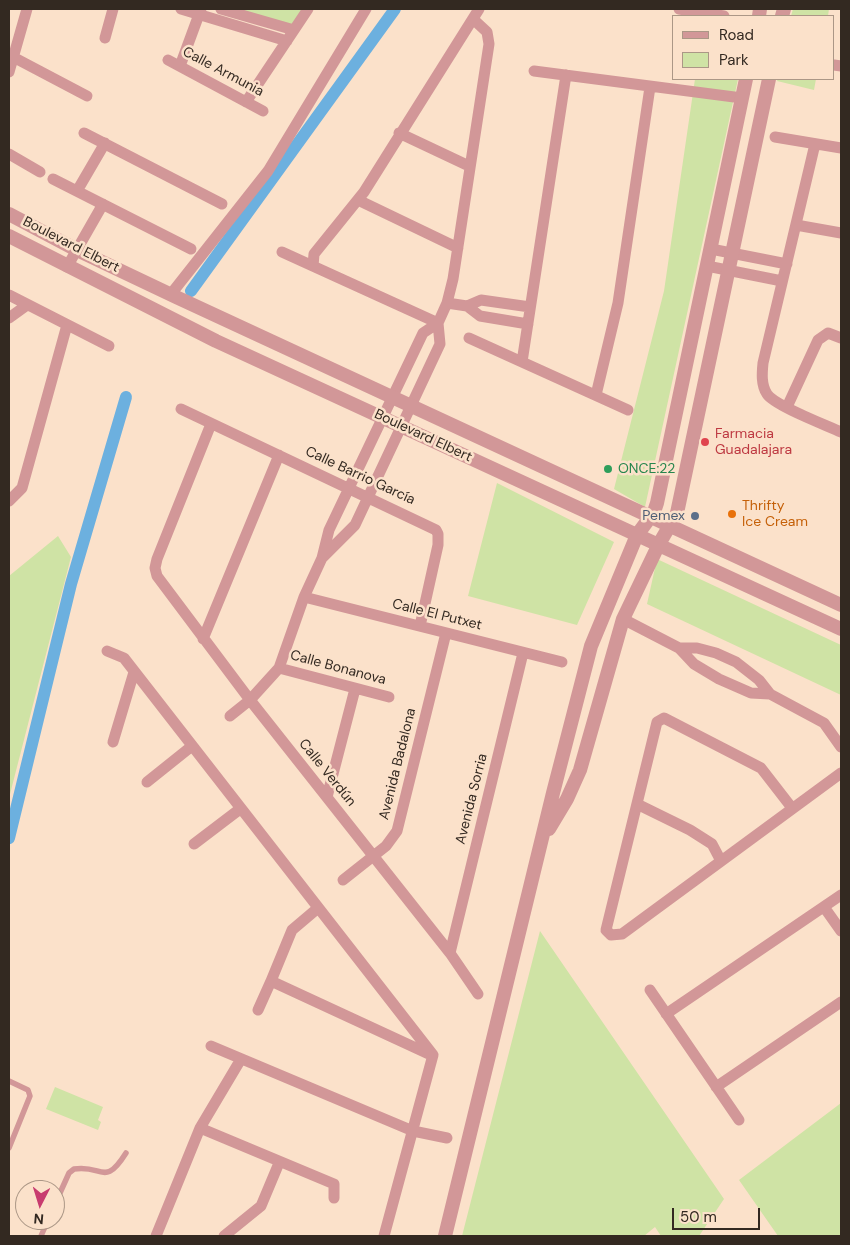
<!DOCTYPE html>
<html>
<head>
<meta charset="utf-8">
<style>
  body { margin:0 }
  #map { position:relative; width:850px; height:1245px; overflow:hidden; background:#fbe1ca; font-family:"DM Sans",sans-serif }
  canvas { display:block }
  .frame { position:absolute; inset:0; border:10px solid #332921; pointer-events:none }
  .legend { position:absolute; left:672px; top:15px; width:162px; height:65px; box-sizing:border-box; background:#fbe1ca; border:1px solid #ab9786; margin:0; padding:6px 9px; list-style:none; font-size:15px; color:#332921 }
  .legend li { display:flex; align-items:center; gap:10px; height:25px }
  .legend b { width:25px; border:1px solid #ab9786 }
  .north { position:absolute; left:15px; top:1180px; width:50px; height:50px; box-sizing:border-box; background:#fbe1ca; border:1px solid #ab9786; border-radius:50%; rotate:185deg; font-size:14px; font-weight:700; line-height:20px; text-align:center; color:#332921 }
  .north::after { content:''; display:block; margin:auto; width:18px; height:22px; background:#c83c6f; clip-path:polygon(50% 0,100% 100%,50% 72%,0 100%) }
  .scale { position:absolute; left:672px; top:1208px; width:88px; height:22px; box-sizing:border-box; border:2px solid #332921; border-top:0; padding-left:6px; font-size:15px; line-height:18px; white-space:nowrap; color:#332921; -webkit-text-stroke:4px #fbe1ca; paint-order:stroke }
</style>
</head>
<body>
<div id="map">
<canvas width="850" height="1245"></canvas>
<div class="frame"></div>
<ul class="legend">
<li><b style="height:6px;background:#d29798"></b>Road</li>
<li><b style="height:14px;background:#cfe3a5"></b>Park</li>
</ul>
<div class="north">N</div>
<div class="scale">50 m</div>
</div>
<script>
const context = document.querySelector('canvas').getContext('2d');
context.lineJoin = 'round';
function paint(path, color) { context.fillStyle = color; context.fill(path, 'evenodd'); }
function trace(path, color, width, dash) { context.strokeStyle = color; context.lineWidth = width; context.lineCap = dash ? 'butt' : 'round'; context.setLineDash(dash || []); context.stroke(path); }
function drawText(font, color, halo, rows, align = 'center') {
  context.font = font + ' "DM Sans",sans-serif'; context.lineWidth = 5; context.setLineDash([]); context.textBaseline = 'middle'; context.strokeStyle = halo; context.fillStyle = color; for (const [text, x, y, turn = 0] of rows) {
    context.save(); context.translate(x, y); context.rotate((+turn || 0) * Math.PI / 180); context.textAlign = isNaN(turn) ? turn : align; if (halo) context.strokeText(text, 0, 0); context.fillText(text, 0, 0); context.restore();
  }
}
paint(new Path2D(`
  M 237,9 L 305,9 L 294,27 Z
  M 793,9 L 829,9 L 828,16 L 791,16 Z
  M 695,79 L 738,79 L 645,507 L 614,489 L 664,291 Z
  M 778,79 L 816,79 L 814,90 L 777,81 Z
  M 497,483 L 614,542 L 577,625 L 468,596 Z
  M 58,536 L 71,557 L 9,798 L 9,576 Z
  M 657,559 L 841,645 L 841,695 L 647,604 Z
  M 540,931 L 724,1199 L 699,1236 L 661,1236 L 655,1227 L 644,1236 L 462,1236 Z
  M 55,1087 L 103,1107 L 98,1120 L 101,1122 L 98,1130 L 46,1109 Z
  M 841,1103 L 841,1236 L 778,1236 L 739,1180 Z`), '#cfe3a5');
trace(new Path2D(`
  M 191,291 L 395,9
  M 9,838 L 71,584 L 126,397`), '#6cb0df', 12);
trace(new Path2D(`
  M 9,1081 L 28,1090 L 30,1096 L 9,1148
  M 55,1204 L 69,1173 L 74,1169 C 103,1164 104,1188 126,1153
  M 41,1236 L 48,1220`), '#d29798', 5.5);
trace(new Path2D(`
  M 181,9 L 287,41
  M 221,9 L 294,30
  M 679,9 L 724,16
  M 105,38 L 113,9
  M 13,57 L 87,96
  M 168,60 L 263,111
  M 834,65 L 841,66
  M 180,66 L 201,9
  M 534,71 L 742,98
  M 9,72 L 27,9
  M 246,102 L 308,9
  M 84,133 L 222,204
  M 399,133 L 469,166
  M 775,137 L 841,148
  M 815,144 L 763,363 C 762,373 761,385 767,394 C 775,406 826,425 841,432
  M 9,154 L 40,172
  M 53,179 L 191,249
  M 77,191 L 105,143
  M 358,200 L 458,248
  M 796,225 L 841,233
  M 711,249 L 787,264
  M 282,252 L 438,323
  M 313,266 L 314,254 L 364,192 L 479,9
  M 707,266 L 782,281
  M 67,267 L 103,204
  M 171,294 L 268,171 L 366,9
  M 9,295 L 109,346
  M 447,303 L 467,306 L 481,300 L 530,307
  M 467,306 L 480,316 L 528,324
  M 9,318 L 27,305
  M 469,338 L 628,410
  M 522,362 L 566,75
  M 596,395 L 618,303 L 650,87
  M 787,407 L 818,340 L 828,333 L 841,338
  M 181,409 L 436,530 L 438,534 L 438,545 L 420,626
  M 211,424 L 157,559 L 155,568 L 157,576 L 250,700 L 450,953 L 478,994
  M 9,501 L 22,488 L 67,325
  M 322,558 L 355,525 L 440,344 L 438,323 L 447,303 L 453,279 L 489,44 L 487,32 L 473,19
  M 304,597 L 562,662
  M 623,619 L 679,648 L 694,664 L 719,679 L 751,693 L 770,694
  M 203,639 L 279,455
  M 679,648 L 697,648 L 716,653 L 736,662 L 759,680 L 770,694 L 824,723 L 841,747
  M 107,651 L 124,658 L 433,1055 L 384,1236
  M 279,668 L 389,697
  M 230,716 L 250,700 L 279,668 L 304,597 L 322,558 L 329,530 L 423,333 L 438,323
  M 113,742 L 134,672
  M 147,782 L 192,746
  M 327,797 L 355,689
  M 637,804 L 690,830 L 712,844 L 721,861
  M 792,808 L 761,768 L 664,718 L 657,722 L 606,930 L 611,935 L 622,934 L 841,773
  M 194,844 L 240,809
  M 343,880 L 386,846 L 397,831 L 446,633
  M 824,907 L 841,931
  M 450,953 L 523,653
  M 271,981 L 292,930 L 318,908
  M 650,990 L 739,1120
  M 258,1010 L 271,981 L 431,1055
  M 666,1014 L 841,895
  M 211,1046 L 413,1131 L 447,1138
  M 716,1087 L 841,1002
  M 200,1128 L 334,1184 L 334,1198
  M 156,1236 L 200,1128 L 241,1059
  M 224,1236 L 261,1206 L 279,1163`), '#d29798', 11);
trace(new Path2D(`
  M 759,16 L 760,9
  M 782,16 L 784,9
  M 9,214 L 77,250 L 176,297 L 841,605
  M 9,236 L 216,341 L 841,629
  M 549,829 L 567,799 L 580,770 L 623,619 L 659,544 L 677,513 L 769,79
  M 445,1236 L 553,793 L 591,646 L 637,535 L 654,512 L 657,503 L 746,79`), '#d29798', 14);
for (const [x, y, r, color] of [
  [705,442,5,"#e0444e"],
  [608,469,5,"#2e9e5b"],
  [732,514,5,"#e8710a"],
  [695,516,5,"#5c6f8a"]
]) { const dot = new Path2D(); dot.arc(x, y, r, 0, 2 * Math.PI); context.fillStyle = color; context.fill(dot); trace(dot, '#fbe1ca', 2); }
drawText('14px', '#332921', '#fbe1ca', [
  ["Calle Armunia",223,72,28],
  ["Boulevard Elbert",71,245,27],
  ["Boulevard Elbert",423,436,25],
  ["Calle Barrio García",360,476,25],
  ["Calle El Putxet",437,615,14],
  ["Calle Bonanova",338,668,15],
  ["Avenida Badalona",398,764,-76],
  ["Calle Verdún",327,773,51],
  ["Avenida Sorria",472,799,-76]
]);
drawText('14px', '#be3a42', '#fbe1ca', [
  ["Farmacia",715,434],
  ["Guadalajara",715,450]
], 'left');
drawText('14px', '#27864d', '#fbe1ca', [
  ["ONCE:22",618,469]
], 'left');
drawText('14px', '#c56008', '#fbe1ca', [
  ["Thrifty",742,506],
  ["Ice Cream",742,522]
], 'left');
drawText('14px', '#4e5e75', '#fbe1ca', [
  ["Pemex",685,516]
], 'right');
</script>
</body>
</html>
